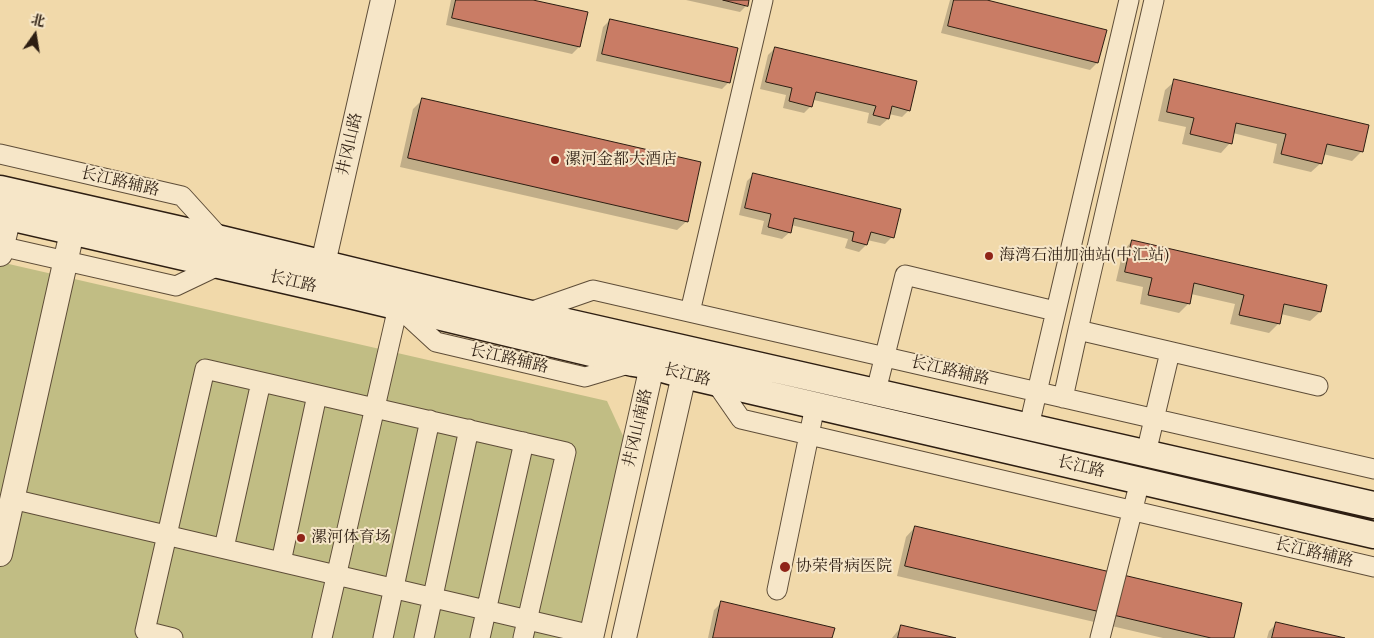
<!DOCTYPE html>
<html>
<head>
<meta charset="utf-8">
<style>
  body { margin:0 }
  #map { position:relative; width:1374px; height:638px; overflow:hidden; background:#f1d9aa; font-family:"EB Garamond","Noto Serif SC",serif }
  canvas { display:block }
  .north { position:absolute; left:10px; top:10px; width:50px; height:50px; -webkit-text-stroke:4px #f6e6c8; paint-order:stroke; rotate:13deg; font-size:14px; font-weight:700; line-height:20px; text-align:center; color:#2d1e12 }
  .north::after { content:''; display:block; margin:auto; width:18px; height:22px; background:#2d1e12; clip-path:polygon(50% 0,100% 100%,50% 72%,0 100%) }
</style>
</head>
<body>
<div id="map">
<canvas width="1374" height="638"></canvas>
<div class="north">北</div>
</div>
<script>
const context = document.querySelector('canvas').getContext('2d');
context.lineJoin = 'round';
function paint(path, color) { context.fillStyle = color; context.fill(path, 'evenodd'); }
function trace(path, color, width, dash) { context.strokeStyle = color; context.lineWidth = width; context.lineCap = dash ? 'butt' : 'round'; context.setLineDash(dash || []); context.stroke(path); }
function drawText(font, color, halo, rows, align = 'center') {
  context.font = font + ' "EB Garamond","Noto Serif SC",serif'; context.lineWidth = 4; context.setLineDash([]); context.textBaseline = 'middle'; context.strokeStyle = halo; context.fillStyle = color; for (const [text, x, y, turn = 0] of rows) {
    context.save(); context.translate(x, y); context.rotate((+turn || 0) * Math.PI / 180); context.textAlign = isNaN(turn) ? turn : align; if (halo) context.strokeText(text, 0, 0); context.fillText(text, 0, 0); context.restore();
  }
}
paint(new Path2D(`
  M 0,262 L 607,401 L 624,438 L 580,638 L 0,638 Z`), '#c1bd84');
paint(new Path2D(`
  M 451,0 L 527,0 L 586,13 L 579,47 L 572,54 L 446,25 Z
  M 686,0 L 748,0 L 747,5 L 740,12 Z
  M 950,0 L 982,0 L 1097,63 L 1090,70 L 941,33 Z
  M 610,20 L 729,82 L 722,89 L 596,61 L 603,27 Z
  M 775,48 L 909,110 L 902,117 L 889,114 L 888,119 L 880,126 L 867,123 L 869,113 L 814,100 L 811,106 L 804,113 L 783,108 L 786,95 L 760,89 L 768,55 Z
  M 1175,81 L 1362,151 L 1352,161 L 1323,154 L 1321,163 L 1311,172 L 1273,163 L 1277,144 L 1233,133 L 1230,143 L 1221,153 L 1182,144 L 1186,127 L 1158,121 L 1165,90 Z
  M 422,100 L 687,221 L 677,230 L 400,167 L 413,109 Z
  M 754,174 L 892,237 L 885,244 L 867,240 L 866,245 L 859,252 L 845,248 L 848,239 L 791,225 L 790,232 L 782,239 L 761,234 L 764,221 L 739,215 L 747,181 Z
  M 1132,241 L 1320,312 L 1310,321 L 1281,314 L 1279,323 L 1269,333 L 1230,324 L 1235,304 L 1191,294 L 1188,304 L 1179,313 L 1140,304 L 1143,287 L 1116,281 L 1123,251 Z
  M 915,527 L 1233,638 L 1163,638 L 897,576 L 906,537 Z
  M 721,603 L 831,638 L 708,638 L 714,610 Z
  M 1276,624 L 1340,638 L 1267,638 L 1269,631 Z
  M 901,627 L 950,638 L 892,638 Z`), '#0003');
const building = new Path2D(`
  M 456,0 L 533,0 L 588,12 L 580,47 L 452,18 Z
  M 723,0 L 749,0 L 748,6 Z
  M 954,0 L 987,0 L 1107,30 L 1098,63 L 948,26 Z
  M 610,19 L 738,48 L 730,83 L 602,54 Z
  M 775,47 L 917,81 L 910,111 L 892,106 L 889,119 L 873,115 L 876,106 L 816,92 L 812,107 L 789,101 L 792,88 L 766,82 Z
  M 1174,79 L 1369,125 L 1363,152 L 1327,144 L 1322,164 L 1281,154 L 1286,134 L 1236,123 L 1232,144 L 1190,134 L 1194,118 L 1167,112 Z
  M 422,98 L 701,162 L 688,222 L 408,158 Z
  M 753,173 L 901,209 L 894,238 L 871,232 L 867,245 L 852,241 L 854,232 L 794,218 L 791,233 L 768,227 L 771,214 L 745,208 Z
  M 1132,240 L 1327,285 L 1321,312 L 1284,304 L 1280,324 L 1239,315 L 1244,295 L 1194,283 L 1190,304 L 1148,295 L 1152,278 L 1125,272 Z
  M 915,526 L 1242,603 L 1234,638 L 1211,638 L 905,566 Z
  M 721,601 L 835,628 L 832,638 L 713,638 Z
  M 1276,622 L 1345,638 L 1272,638 Z
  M 901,625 L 956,638 L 898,638 Z`);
paint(building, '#c97c65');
trace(building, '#2d1e12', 1);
const minor = new Path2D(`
  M 1154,0 L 1078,330 L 1318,386
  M 0,154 L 182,196 L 221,239
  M 0,246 L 176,286 L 218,266
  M 690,312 L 763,0
  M 527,313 L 593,290 L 1374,469
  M 716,383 L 741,419 L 1374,567
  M 876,391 L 905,275 L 1055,311
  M 1063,398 L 1078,330
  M 1029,426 L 1129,0
  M 1146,453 L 1170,352
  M 12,499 L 592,635
  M 224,548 L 261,382
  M 281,562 L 317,395
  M 777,590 L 815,406
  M 173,638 L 145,631 L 205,369 L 566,452 L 523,638
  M 322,638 L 398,307 L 436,342 L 585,377 L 632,363
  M 383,638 L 430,420
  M 424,638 L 469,429
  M 480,638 L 524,442
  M 1100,638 L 1140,481`);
const tertiary = new Path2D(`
  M 0,254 L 13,199
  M 319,281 L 383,0
  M 0,554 L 72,232
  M 591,638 L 652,366 L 675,346 L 684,375 L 624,638`);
const secondary = new Path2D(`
  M 0,189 L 221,239 L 527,313 L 1374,505
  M 0,215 L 350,295 L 633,363 L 652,366 L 684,375 L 1374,535`);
trace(minor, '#5e4d38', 21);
trace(tertiary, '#5e4d38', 26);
trace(secondary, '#2d1e12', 29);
trace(minor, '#f6e6c8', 19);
trace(tertiary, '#f6e6c8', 24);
trace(secondary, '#f6e6c8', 26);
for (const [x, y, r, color] of [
  [555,160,5,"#8f2418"],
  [989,256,5,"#8f2418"],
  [301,538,5,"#8f2418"],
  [785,567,6,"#8f2418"]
]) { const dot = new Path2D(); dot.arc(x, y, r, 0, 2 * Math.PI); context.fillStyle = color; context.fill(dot); trace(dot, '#f6e6c8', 2); }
drawText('16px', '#2d1e12', '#f6e6c8', [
  ["井冈山路",350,144,-77],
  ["长江路辅路",120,182,13],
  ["长江路",293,282,13],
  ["长江路辅路",509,359,13],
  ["长江路辅路",950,371,13],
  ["长江路",687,375,14],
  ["井冈山南路",638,428,-77],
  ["长江路",1081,467,13],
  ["长江路辅路",1314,553,13]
]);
drawText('16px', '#2d1e12', '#f6e6c8', [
  ["漯河金都大酒店",565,160],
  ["海湾石油加油站(中汇站)",999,256],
  ["漯河体育场",311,538],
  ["协荣骨病医院",796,567]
], 'left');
</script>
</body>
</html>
